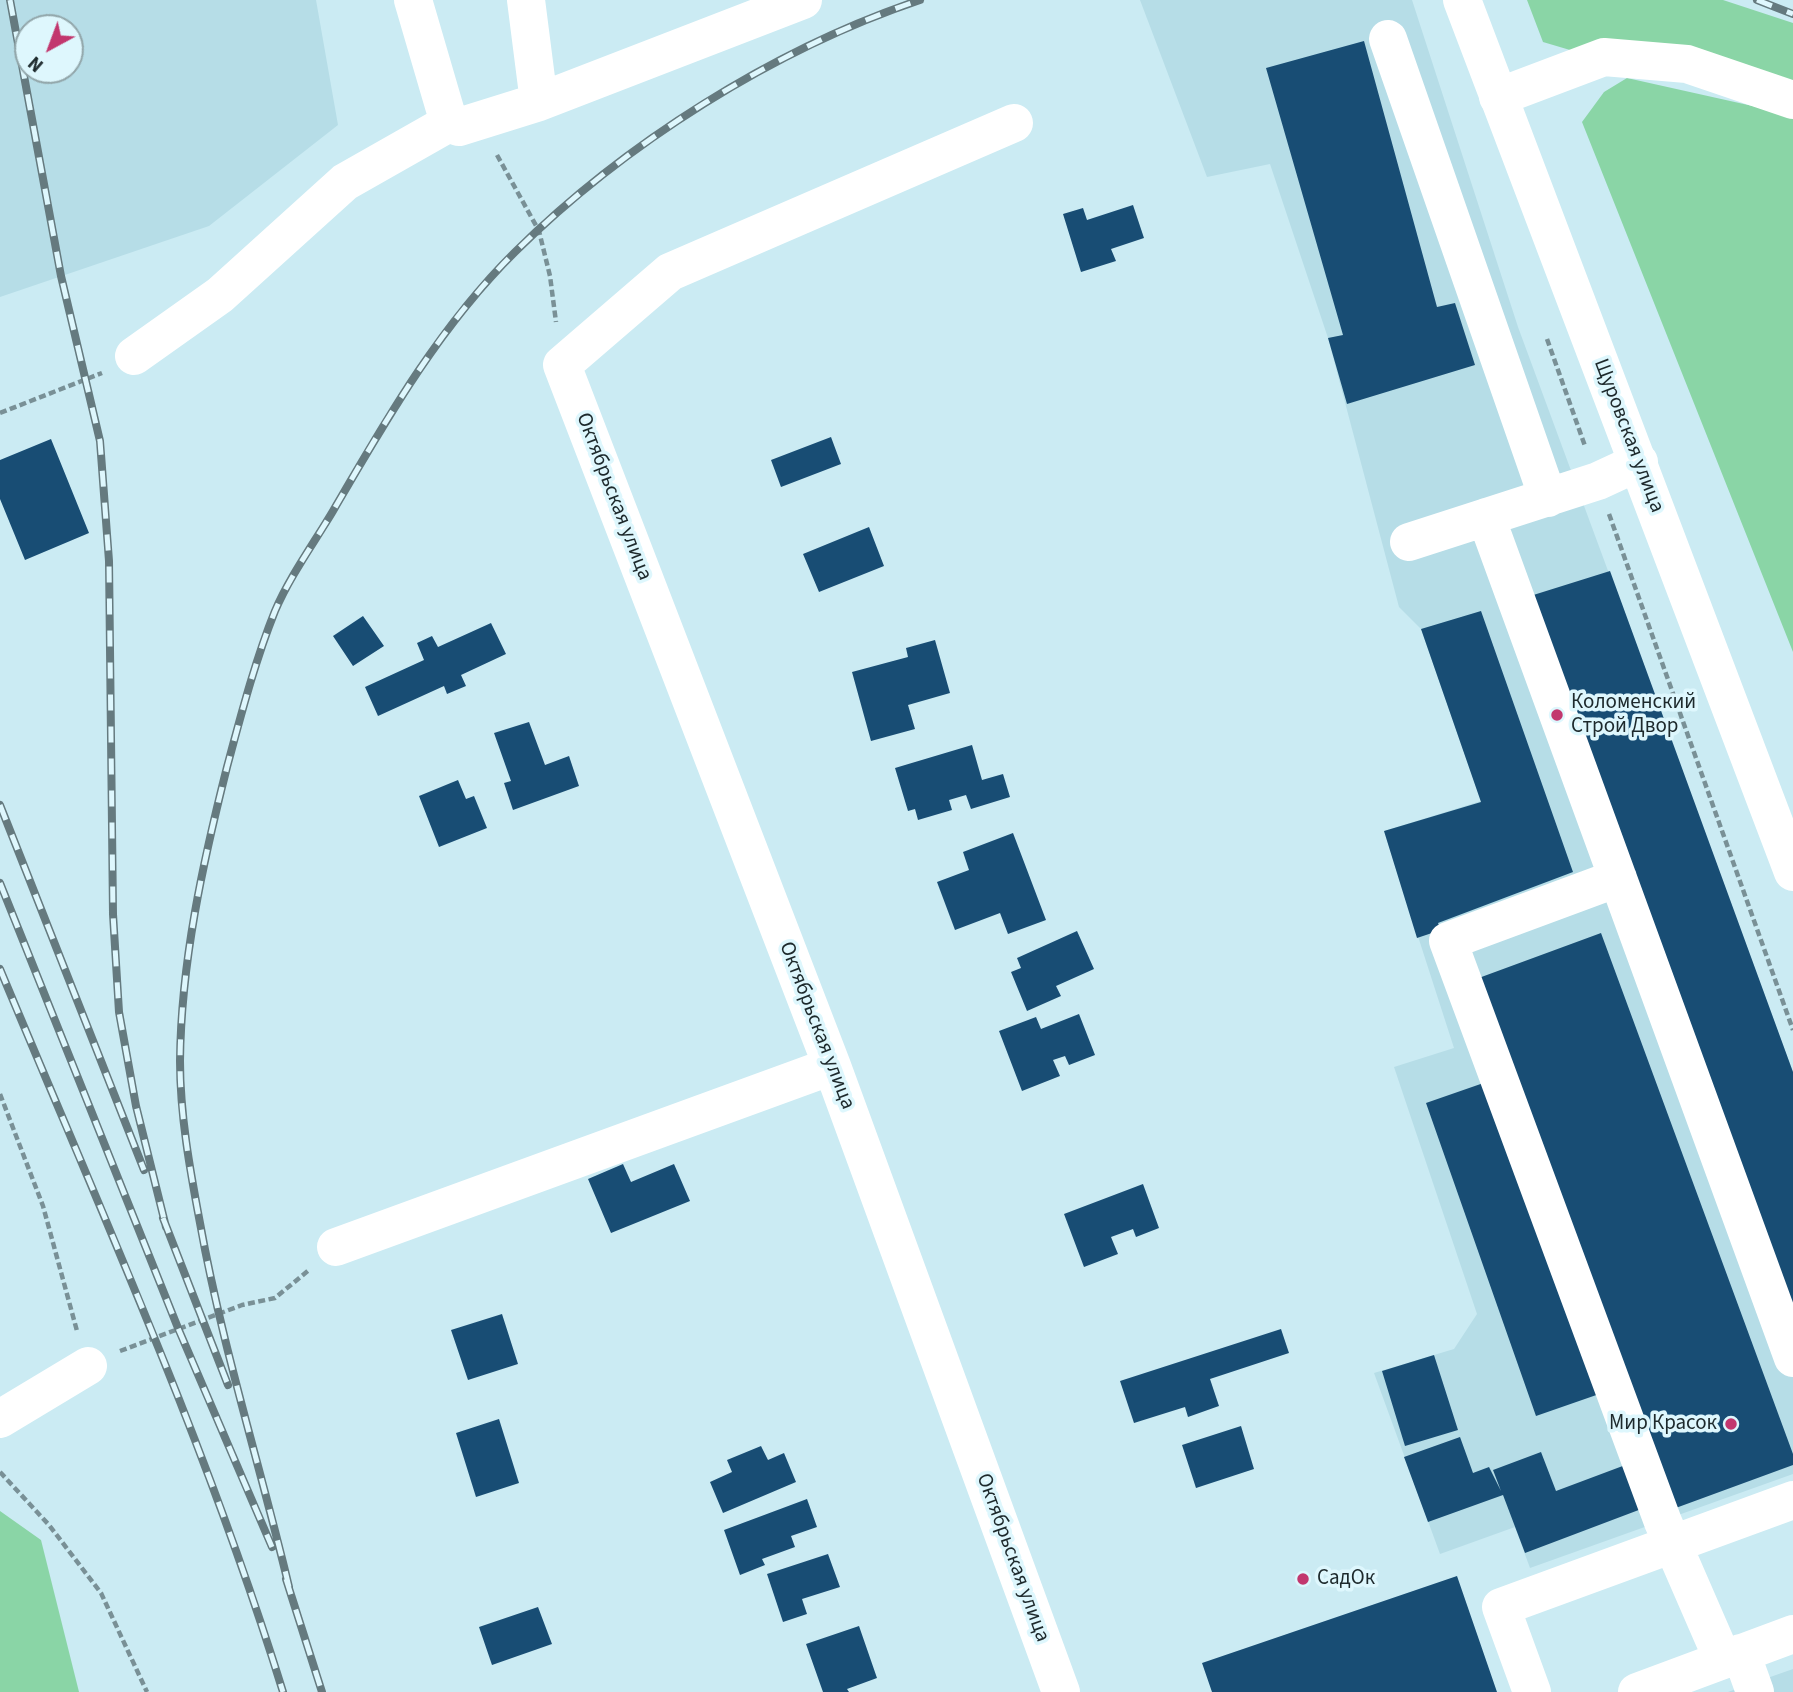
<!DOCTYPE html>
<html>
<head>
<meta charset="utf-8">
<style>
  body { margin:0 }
  #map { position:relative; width:1793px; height:1692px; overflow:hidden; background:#cbebf3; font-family:"Source Sans 3",sans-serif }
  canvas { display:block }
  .north { position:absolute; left:14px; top:14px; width:70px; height:70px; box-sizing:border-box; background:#def7fd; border:2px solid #91a5a9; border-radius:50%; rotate:221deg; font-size:19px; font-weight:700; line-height:28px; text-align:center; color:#1d292c }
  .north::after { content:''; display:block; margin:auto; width:24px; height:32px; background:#c2376e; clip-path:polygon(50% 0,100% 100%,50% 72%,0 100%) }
</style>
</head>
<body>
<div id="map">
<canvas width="1793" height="1692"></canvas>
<div class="north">N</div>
</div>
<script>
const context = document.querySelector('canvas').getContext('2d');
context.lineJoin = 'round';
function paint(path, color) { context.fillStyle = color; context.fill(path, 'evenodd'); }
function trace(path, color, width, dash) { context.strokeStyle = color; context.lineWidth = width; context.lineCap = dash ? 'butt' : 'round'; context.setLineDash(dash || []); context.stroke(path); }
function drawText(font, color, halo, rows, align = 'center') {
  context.font = font + ' "Source Sans 3",sans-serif'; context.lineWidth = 7; context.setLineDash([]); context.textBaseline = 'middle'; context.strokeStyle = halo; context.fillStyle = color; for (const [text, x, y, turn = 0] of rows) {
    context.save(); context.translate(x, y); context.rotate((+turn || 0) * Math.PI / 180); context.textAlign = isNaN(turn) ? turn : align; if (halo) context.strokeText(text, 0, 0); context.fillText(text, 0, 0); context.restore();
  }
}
paint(new Path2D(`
  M 0,0 L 316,0 L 338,125 L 209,226 L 0,297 ZM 70,28 L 70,70 L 28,70 L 28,28 Z
  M 1140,0 L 1412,0 L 1518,327 L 1793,1072 L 1793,1474 L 1530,1568 L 1515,1527 L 1440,1554 L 1374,1373 L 1454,1349 L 1477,1314 L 1394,1067 L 1454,1048 L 1384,831 L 1481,801 L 1421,629 L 1399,607 L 1328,338 L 1270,164 L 1207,177 Z
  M 1793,1669 L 1793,1692 L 1728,1692 L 1739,1688 Z`), '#b6dde7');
paint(new Path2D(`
  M 1527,0 L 1723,0 L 1793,23 L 1793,84 L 1570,50 L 1543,42 Z
  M 1627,78 L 1793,115 L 1793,652 L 1582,122 L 1604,92 Z
  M 0,1511 L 41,1540 L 79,1692 L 0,1692 Z`), '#8ad5a6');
paint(new Path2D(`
  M 1364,41 L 1437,307 L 1455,303 L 1475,365 L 1347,404 L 1328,338 L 1343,335 L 1266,68 Z
  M 1133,205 L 1144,238 L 1111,249 L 1116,261 L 1081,272 L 1063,214 L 1083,208 L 1087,220 Z
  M 831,437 L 841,464 L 781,487 L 771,460 Z
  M 51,439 L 89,533 L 25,560 L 0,499 L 0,460 Z
  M 869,527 L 884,566 L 819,592 L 803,554 Z
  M 1610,571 L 1793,1072 L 1793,1336 L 1527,597 Z
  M 1481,611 L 1573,872 L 1438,923 L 1441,930 L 1417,938 L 1384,831 L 1481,802 L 1421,629 Z
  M 363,616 L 384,646 L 353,666 L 333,636 Z
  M 491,623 L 506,654 L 461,675 L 466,686 L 447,694 L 444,686 L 378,716 L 365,687 L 424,660 L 417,643 L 432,636 L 438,647 Z
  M 935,640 L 950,693 L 908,705 L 915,729 L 871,741 L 852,672 L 908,657 L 906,648 Z
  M 529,722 L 545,765 L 569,756 L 579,786 L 513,810 L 504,783 L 511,781 L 494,733 Z
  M 972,745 L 982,780 L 1003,774 L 1010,797 L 971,809 L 966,795 L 949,800 L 952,810 L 918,820 L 915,809 L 908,811 L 895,768 Z
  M 458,780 L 466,799 L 474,796 L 487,828 L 439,847 L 419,796 Z
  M 1013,833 L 1046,920 L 1008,934 L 1000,913 L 955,930 L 937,882 L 969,870 L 963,852 Z
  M 1077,931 L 1094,969 L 1056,986 L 1061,996 L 1027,1011 L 1011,972 L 1021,968 L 1017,958 Z
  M 1601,933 L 1793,1454 L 1793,1465 L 1673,1509 L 1476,979 Z
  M 1079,1014 L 1095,1055 L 1069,1065 L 1065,1056 L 1053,1060 L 1060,1076 L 1022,1091 L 999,1031 L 1036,1017 L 1041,1029 Z
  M 1495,1079 L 1605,1392 L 1536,1416 L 1426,1103 Z
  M 623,1164 L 631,1182 L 674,1164 L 690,1201 L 611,1233 L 588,1179 Z
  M 1143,1184 L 1159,1228 L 1136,1237 L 1133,1229 L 1111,1237 L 1118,1254 L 1084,1267 L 1064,1214 Z
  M 502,1314 L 518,1364 L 468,1380 L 451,1330 Z
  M 1281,1329 L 1289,1353 L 1210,1379 L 1219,1406 L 1188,1417 L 1185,1407 L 1134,1423 L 1120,1381 Z
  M 1434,1355 L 1458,1430 L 1405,1446 L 1382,1371 Z
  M 499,1419 L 519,1483 L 476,1497 L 456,1433 Z
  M 1241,1426 L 1254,1469 L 1196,1488 L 1182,1445 Z
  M 1460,1437 L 1473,1473 L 1489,1467 L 1501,1491 L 1493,1470 L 1541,1452 L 1556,1491 L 1628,1464 L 1644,1508 L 1525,1553 L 1503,1495 L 1428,1522 L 1404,1457 Z
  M 761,1446 L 768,1460 L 784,1453 L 796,1482 L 723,1513 L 710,1482 L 732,1472 L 727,1460 Z
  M 807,1499 L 817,1527 L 791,1536 L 795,1547 L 762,1559 L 765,1565 L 740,1575 L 724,1530 Z
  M 828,1554 L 840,1587 L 802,1599 L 807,1614 L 783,1622 L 767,1574 Z
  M 1457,1576 L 1497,1692 L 1212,1692 L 1202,1663 Z
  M 538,1607 L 552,1644 L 492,1665 L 479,1627 Z
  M 859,1626 L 877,1678 L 847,1689 L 849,1692 L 823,1692 L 806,1644 Z`), '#184d74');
trace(new Path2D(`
  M 497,155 L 539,231 L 550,276 L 556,322
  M 1547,339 L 1585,446
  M 0,413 L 102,373
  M 1609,514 L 1793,1030
  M 0,1094 L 43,1206 L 77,1331
  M 120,1351 L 242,1305 L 275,1298 L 309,1270
  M 0,1472 L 49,1525 L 101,1593 L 147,1692`), '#799096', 4.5, [7, 3.5]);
trace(new Path2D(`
  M 413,0 L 449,123
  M 526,0 L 539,102
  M 1388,39 L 1548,498
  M 1498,97 L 1604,57 L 1687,64 L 1793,100
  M 449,123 L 459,127 L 539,102 L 803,0
  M 1014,123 L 670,272 L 562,365 L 832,1066 L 1061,1692
  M 134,356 L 220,295 L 345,182 L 449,123
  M 1486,517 L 1793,1358
  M 1409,542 L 1598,481 L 1639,462
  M 1618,878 L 1448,941 L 1663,1522 L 1723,1660
  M 336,1247 L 832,1066
  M 0,1419 L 88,1366
  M 1741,1653 L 1755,1692
  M 1532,1692 L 1501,1607 L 1793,1500
  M 1637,1692 L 1793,1634`), '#fff', 38);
trace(new Path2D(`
  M 1462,0 L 1793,872`), '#fff', 38);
const rail = new Path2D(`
  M 10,0 L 61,276 L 100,441 L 109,561 L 113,914 L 119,1012 L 136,1106 L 166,1227
  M 1757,0 L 1793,14
  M 0,805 L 144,1170
  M 0,883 L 178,1328 L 272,1547
  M 0,969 C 99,1207 207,1445 283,1692
  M 163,1218 L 228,1385
  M 286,1579 L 322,1692
  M 289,1587 C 260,1465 222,1346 200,1223 C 190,1170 180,1115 180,1061 C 181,962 203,862 227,767 C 241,715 255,661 275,611 C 290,576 314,543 333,511 C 386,420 439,327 515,252 C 624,144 774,49 920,0`);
trace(rail, '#657a7f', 8);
trace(rail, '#def7fd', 5, [16]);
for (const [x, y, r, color] of [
  [1557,715,7,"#c2376e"],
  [1731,1424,7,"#c2376e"],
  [1303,1579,7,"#c2376e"]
]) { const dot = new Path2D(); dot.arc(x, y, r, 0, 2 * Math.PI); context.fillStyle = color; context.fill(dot); trace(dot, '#def7fd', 2.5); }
drawText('21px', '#1d292c', '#def7fd', [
  ["Щуровская улица",1628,436,69],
  ["Октябрьская улица",613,497,69],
  ["Октябрьская улица",816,1026,69],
  ["Октябрьская улица",1012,1558,70]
]);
drawText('21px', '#1d292c', '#def7fd', [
  ["Коломенский",1571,703],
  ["Строй Двор",1571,727],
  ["Мир Красок",1717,1424,"right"],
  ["СадОк",1317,1579]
], 'left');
</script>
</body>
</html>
